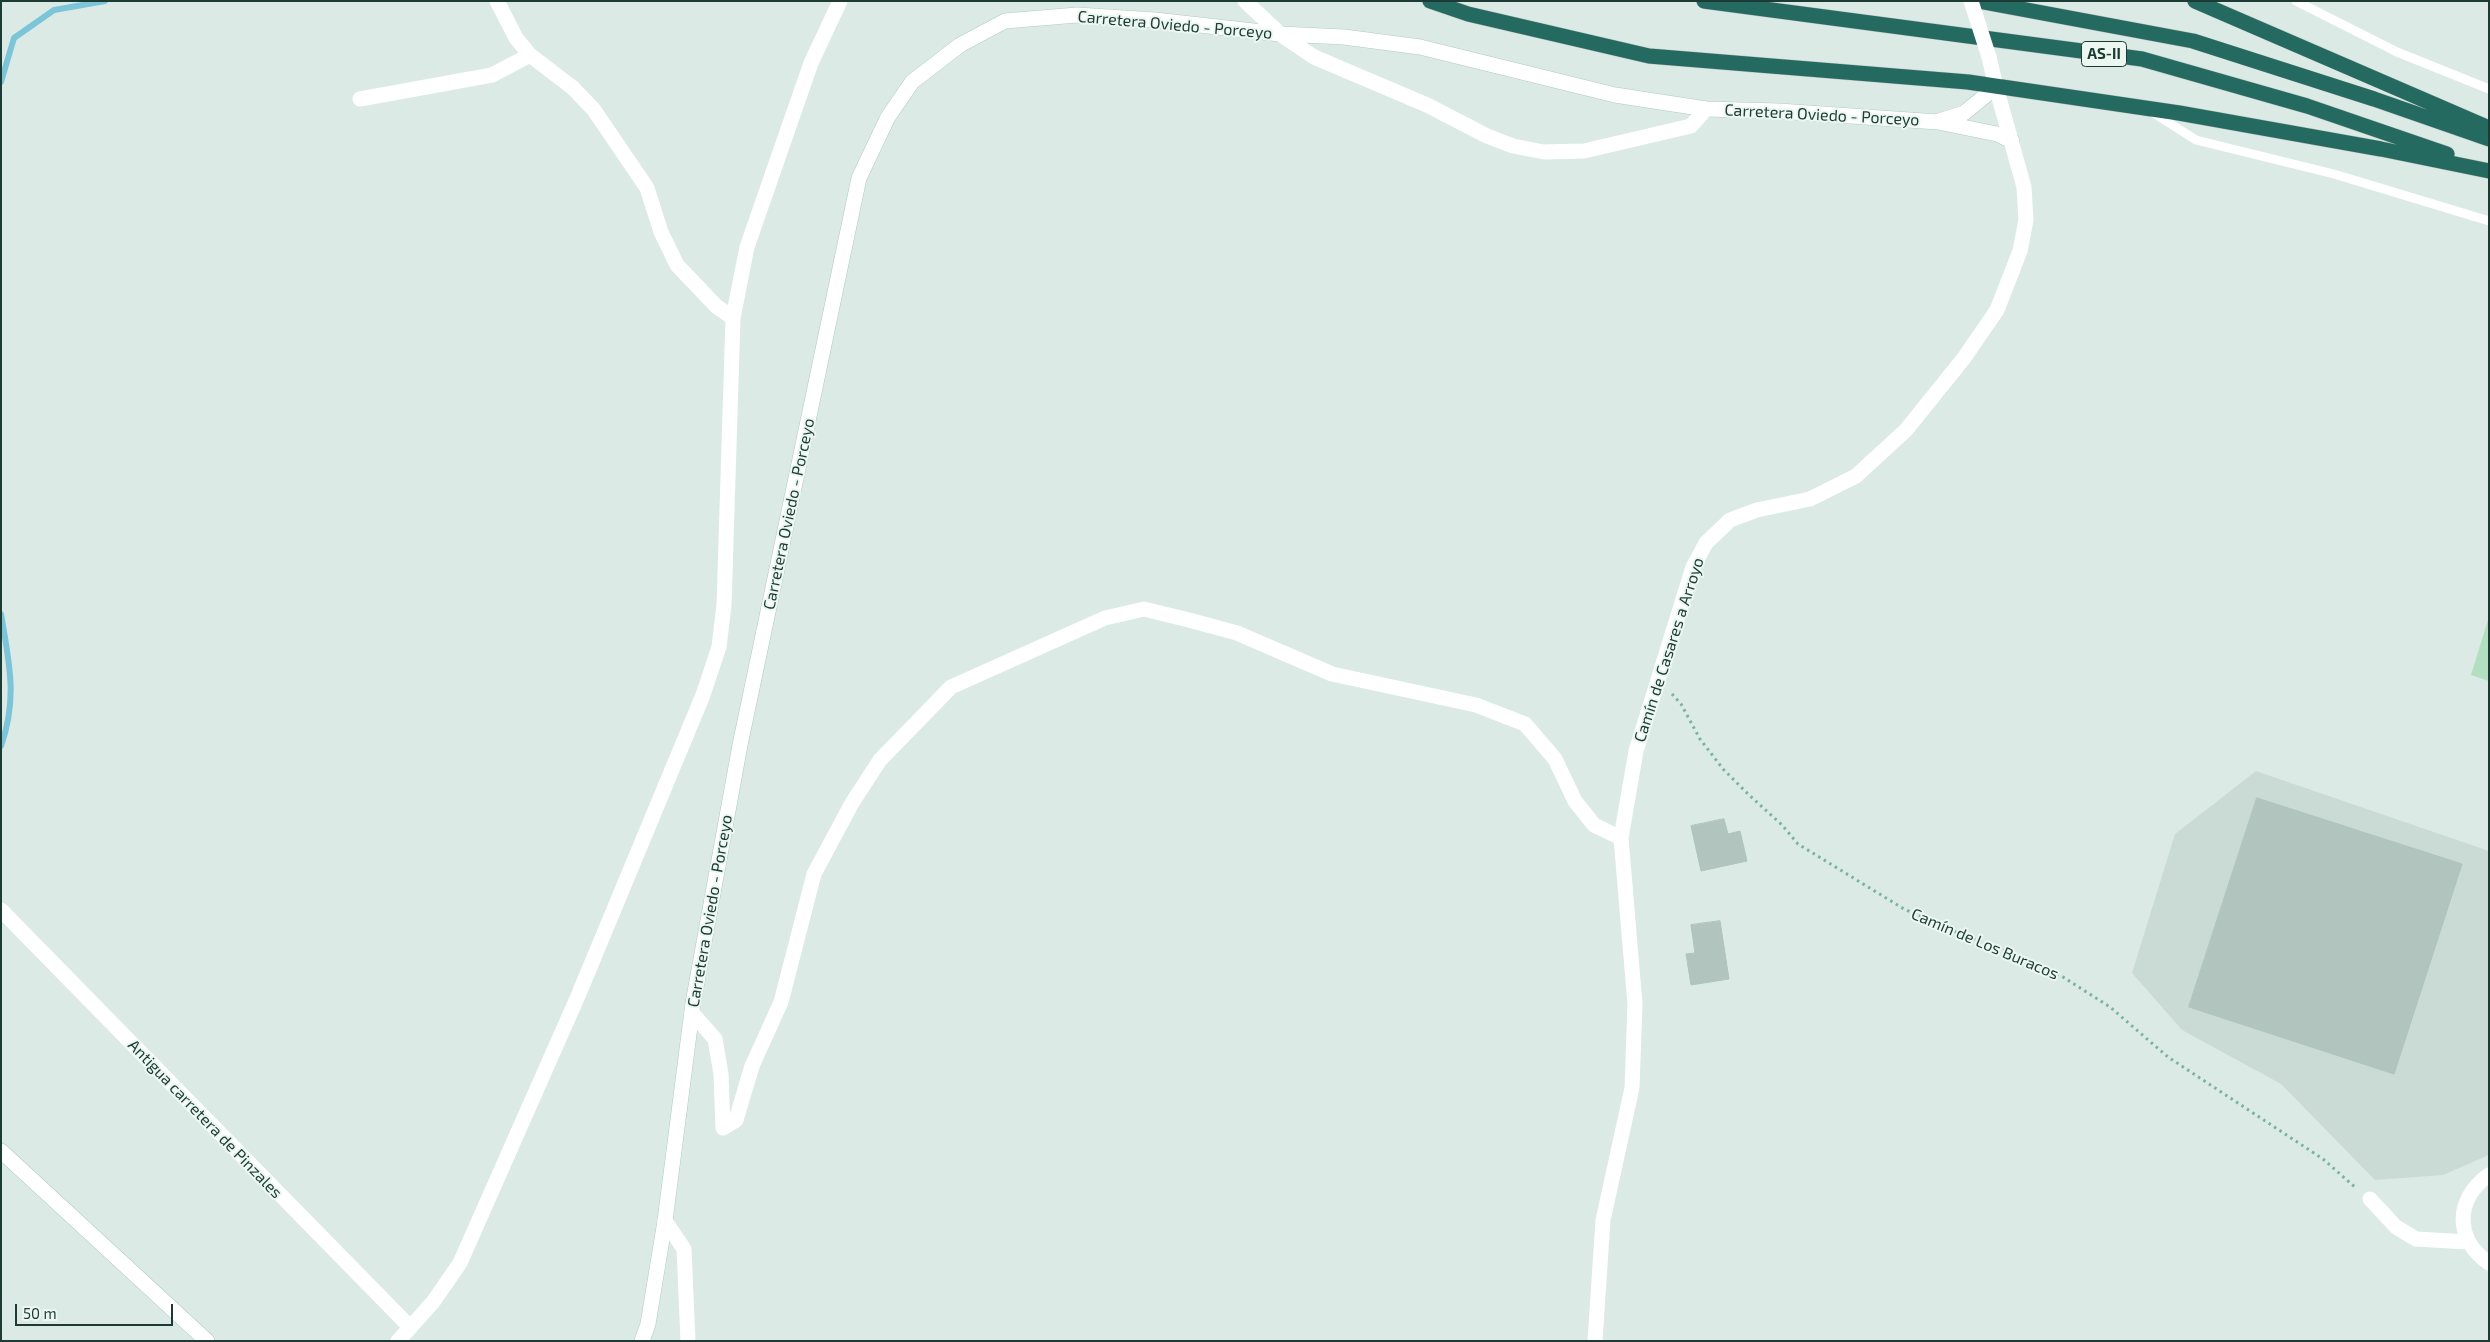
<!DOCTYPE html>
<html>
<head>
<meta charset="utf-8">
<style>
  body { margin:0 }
  #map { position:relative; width:2490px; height:1342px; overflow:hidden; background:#dceae5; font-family:"Exo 2",sans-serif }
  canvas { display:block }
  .frame { position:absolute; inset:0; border:2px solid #1c3b34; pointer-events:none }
  .scale { position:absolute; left:15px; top:1304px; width:158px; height:22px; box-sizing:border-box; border:2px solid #1c3b34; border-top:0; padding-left:6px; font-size:15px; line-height:18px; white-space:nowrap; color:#1c3b34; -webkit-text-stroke:4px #ecf7f2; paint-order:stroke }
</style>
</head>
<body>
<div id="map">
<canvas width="2490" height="1342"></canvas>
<div class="frame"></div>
<div class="scale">50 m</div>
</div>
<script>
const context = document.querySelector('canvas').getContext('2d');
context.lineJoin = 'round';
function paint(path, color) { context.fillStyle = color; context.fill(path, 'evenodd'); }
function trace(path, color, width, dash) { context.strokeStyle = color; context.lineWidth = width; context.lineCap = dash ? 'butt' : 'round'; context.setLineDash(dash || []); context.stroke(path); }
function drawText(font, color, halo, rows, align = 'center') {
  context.font = font + ' "Exo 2",sans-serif'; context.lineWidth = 4; context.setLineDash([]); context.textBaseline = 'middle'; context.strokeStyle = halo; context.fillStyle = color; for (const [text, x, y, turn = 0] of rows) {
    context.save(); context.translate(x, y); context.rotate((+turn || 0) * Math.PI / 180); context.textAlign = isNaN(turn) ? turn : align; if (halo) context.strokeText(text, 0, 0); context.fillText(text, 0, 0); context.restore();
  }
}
paint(new Path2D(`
  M 2256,771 L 2489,851 L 2489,1155 L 2443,1175 L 2375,1180 L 2281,1084 L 2182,1030 L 2132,973 L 2175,834 Z`), '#cadad4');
paint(new Path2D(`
  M 2488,620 L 2489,620 L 2489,681 L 2471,675 Z`), '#b1dfc0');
trace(new Path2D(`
  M 1,82 L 14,38 L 54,10 L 105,1
  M 1,614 C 9,662 18,698 1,746`), '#7cc4d7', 6);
const building = new Path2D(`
  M 2257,798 L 2462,864 L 2394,1074 L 2189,1007 Z
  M 1724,819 L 1728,834 L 1740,831 L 1747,861 L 1701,871 L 1691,826 Z
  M 1720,921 L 1729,979 L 1691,985 L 1686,954 L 1695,953 L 1691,925 Z`);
paint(building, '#b1c5be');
trace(building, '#aec4bc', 1);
const secondary = new Path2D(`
  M 1939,121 L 1964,113 L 1996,87
  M 1,1151 L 207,1341
  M 642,1341 L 648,1324 L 665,1221 L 693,1003 L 740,745 L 859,178 L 888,117 L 912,82 L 960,45 L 1005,21 L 1077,15 L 1155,20 L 1280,34 L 1344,37 L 1420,47 L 1615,95 L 1706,109 L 1779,111 L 1938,122 L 1997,134 L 2012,141`);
const motorway = new Path2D(`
  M 1430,1 L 1468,14 L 1649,56 L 1968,82 L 2179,113 L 2381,149 L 2489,171
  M 1704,1 L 2142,59 L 2307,106 L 2447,154
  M 1978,1 L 2193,41 L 2374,99 L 2489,139
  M 2195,1 L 2489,128`);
trace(secondary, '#aecbc2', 16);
trace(motorway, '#bbc4c2', 16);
trace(new Path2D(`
  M 1672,694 L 1681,704 L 1700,739 L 1723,769 L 1748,794 L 1782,825 L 1798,844 L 1904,909 L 1953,931 L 2022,957 L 2063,977 L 2110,1007 L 2168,1057 L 2323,1159 L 2356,1188`), '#78b2a3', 3, [2.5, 4]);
trace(new Path2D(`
  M 2296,1 L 2397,52 L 2489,89
  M 2152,112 L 2196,140 L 2334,174 L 2489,221`), '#fff', 9);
trace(new Path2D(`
  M 497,1 L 516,38 L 530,55 L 573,88 L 594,110 L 647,188 L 661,232 L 677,265 L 716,306 L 733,318
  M 1245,1 L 1280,34 L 1314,57 L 1427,105 L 1487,136 L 1513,146 L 1544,152 L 1584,151 L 1691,126 L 1706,109
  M 360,99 L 492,75 L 530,55
  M 1,910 L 410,1327
  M 692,1013 L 715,1039 L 721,1074 L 723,1128 L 736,1120 L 752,1066 L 781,1002 L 814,874 L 852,803 L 880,760 L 951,687 L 1105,618 L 1144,609 L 1189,620 L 1237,633 L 1332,674 L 1476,705 L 1525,724 L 1555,759 L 1575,801 L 1594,825 L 1621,838
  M 2489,1175 C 2455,1199 2454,1239 2489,1263
  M 2370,1199 L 2396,1227 L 2416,1239 L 2468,1242
  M 665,1221 L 684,1249 L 688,1341
  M 398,1341 L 433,1302 L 460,1263 L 578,996 L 703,695 L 719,647 L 724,605 L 733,318 L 747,247 L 811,63 L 840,1
  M 1595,1341 L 1603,1220 L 1632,1088 L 1635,1004 L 1621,838 L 1636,751 L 1693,567 L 1706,543 L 1730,520 L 1757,510 L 1810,499 L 1856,476 L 1906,430 L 1964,358 L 1997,310 L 2020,251 L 2026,220 L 2024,187 L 1996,87`), '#fff', 15);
trace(new Path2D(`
  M 1989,57 L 1996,87`), '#fff', 15);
trace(secondary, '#fff', 15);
trace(motorway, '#256a60', 15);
trace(new Path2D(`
  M 1971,1 L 1989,57`), '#fff', 15);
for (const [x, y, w] of [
  [2104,54,45]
]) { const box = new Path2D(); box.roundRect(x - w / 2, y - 12.5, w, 25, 4); context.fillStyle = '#ecf7f2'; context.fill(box); trace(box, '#1c3b34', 1); }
drawText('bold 15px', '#1c3b34', null, [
  ["AS-II",2104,54]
]);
drawText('16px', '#1c3b34', '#ecf7f2', [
  ["Carretera Oviedo - Porceyo",1175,25,5],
  ["Carretera Oviedo - Porceyo",1822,115,3],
  ["Carretera Oviedo - Porceyo",789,514,-78],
  ["Camín de Casares a Arroyo",1669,650,-72],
  ["Carretera Oviedo - Porceyo",710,911,-80],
  ["Camín de Los Buracos",1985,944,23],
  ["Antigua carretera de Pinzales",205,1119,46]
]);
</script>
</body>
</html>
